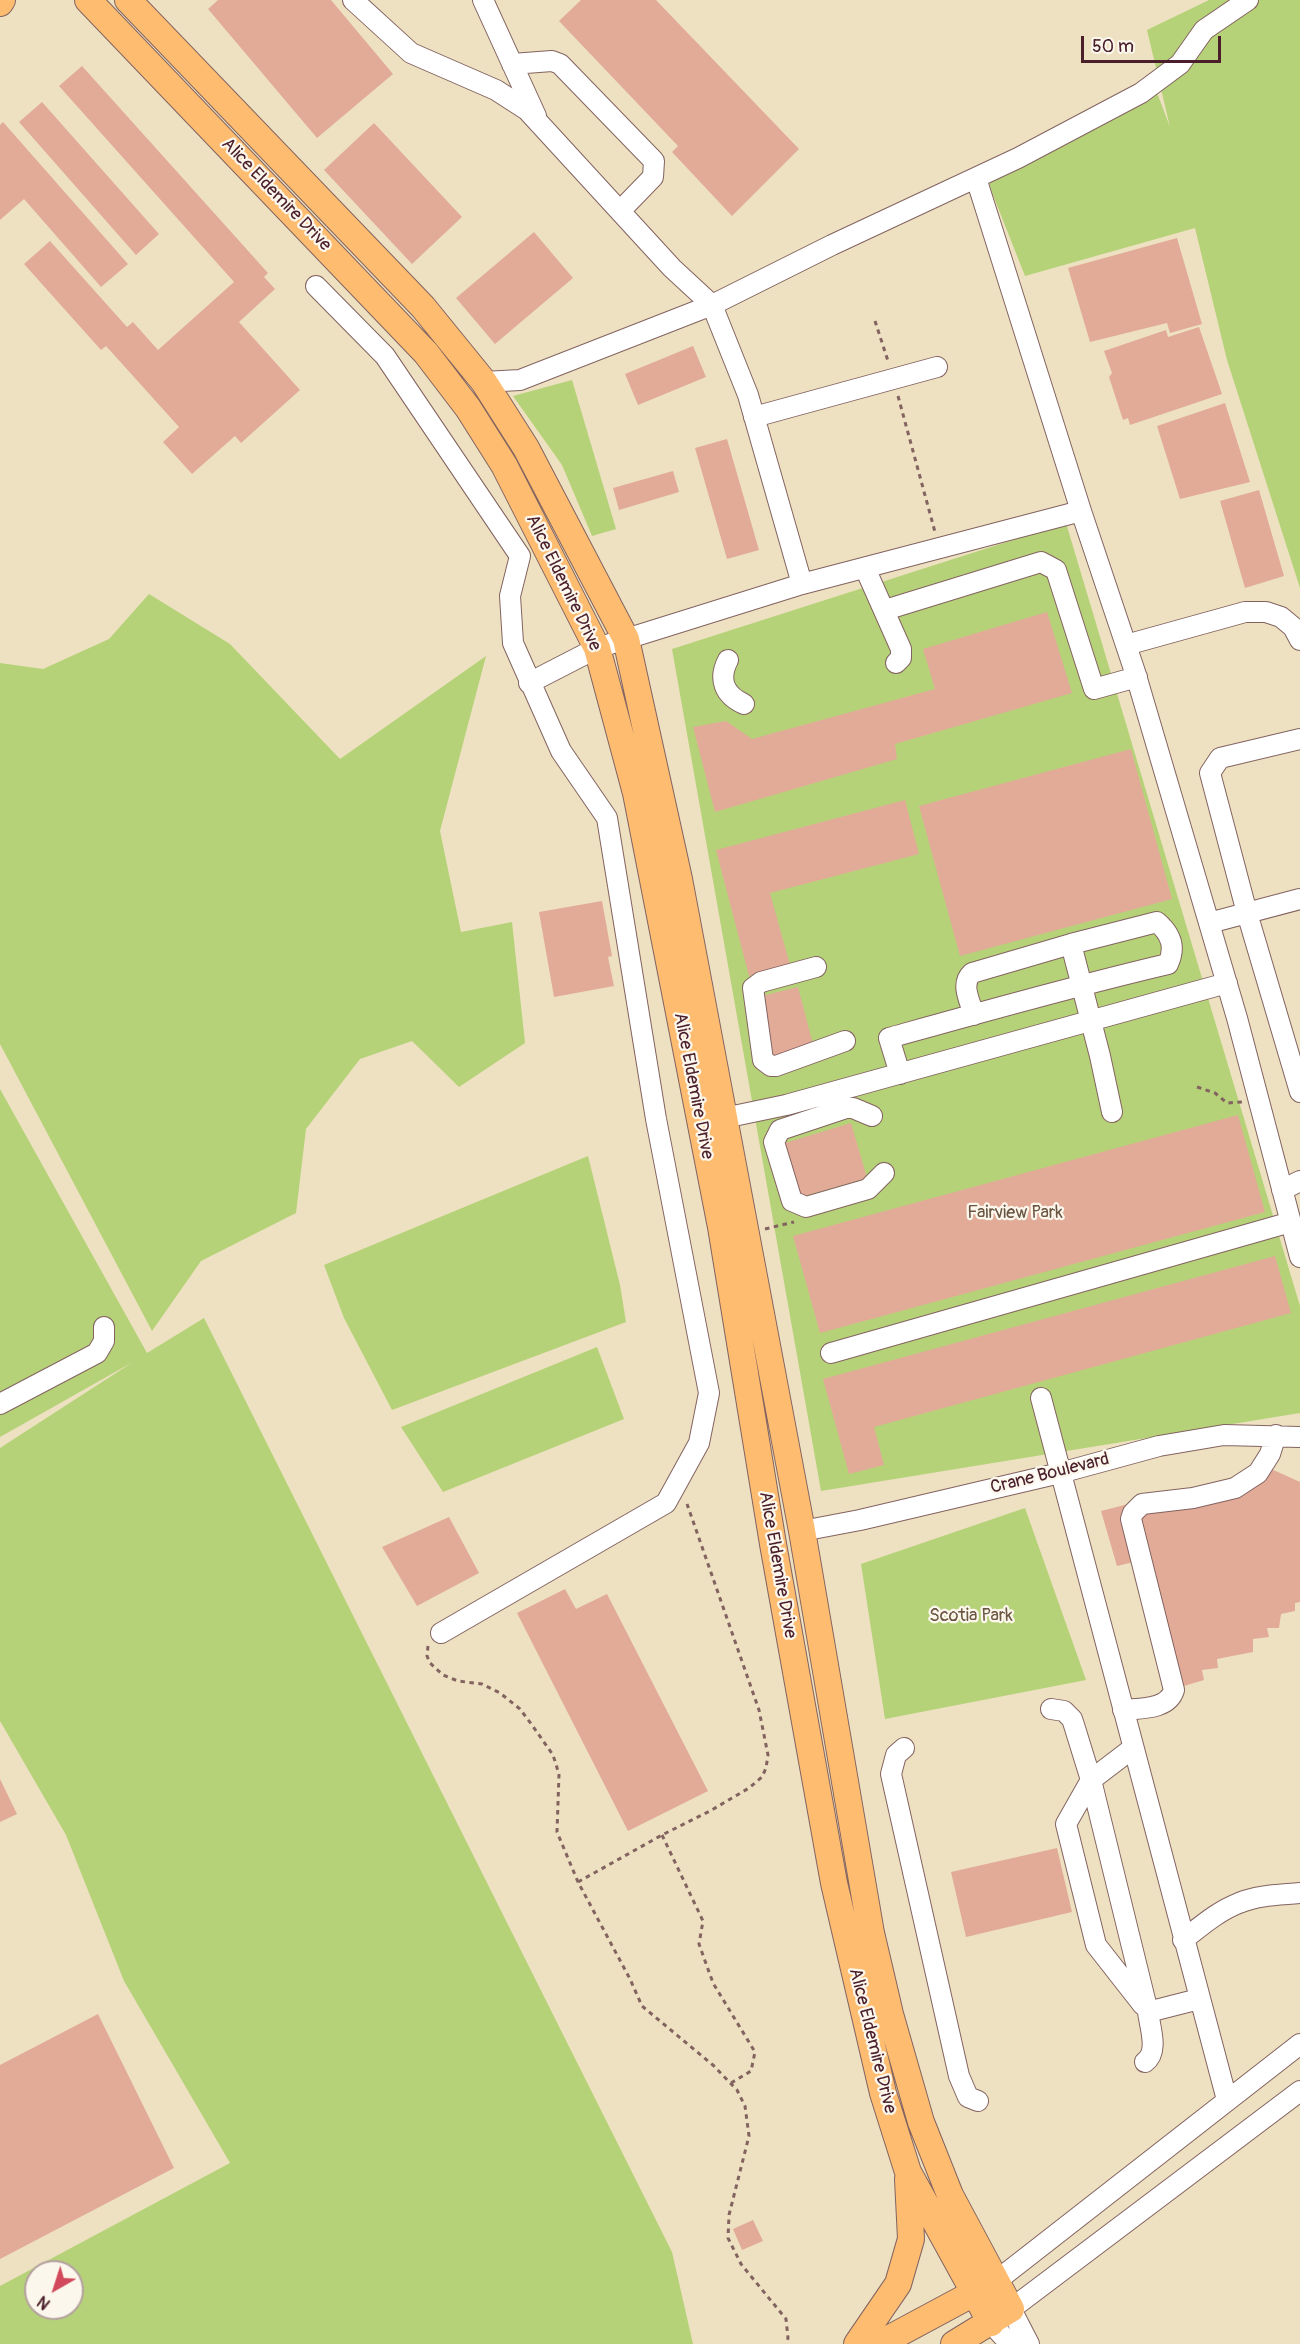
<!DOCTYPE html>
<html>
<head>
<meta charset="utf-8">
<style>
  body { margin:0 }
  #map { position:relative; width:1300px; height:2344px; overflow:hidden; background:#ede1c1; font-family:Pangolin,sans-serif }
  canvas { display:block }
  .north { position:absolute; left:24px; top:2260px; width:60px; height:60px; box-sizing:border-box; background:#fbf7ec; border:2px solid #b4a19f; border-radius:50%; rotate:219deg; font-size:16px; font-weight:700; line-height:24px; text-align:center; color:#4a1f2b }
  .north::after { content:''; display:block; margin:auto; width:21px; height:27px; background:#d1495b; clip-path:polygon(50% 0,100% 100%,50% 72%,0 100%) }
  .scale { position:absolute; left:1081px; top:36px; width:140px; height:27px; box-sizing:border-box; border:3px solid #4a1f2b; border-top:0; padding-left:8px; font-size:18px; line-height:21px; white-space:nowrap; color:#4a1f2b; -webkit-text-stroke:4px #fbf7ec; paint-order:stroke }
</style>
</head>
<body>
<div id="map">
<canvas width="1300" height="2344"></canvas>
<div class="north">N</div>
<div class="scale">50 m</div>
</div>
<script>
const context = document.querySelector('canvas').getContext('2d');
context.lineJoin = 'round';
function paint(path, color) { context.fillStyle = color; context.fill(path, 'evenodd'); }
function trace(path, color, width, dash) { context.strokeStyle = color; context.lineWidth = width; context.lineCap = dash ? 'butt' : 'round'; context.setLineDash(dash || []); context.stroke(path); }
function drawText(font, color, halo, rows, align = 'center') {
  context.font = font + ' Pangolin,sans-serif'; context.lineWidth = 4.5; context.setLineDash([]); context.textBaseline = 'middle'; context.strokeStyle = halo; context.fillStyle = color; for (const [text, x, y, turn = 0] of rows) {
    context.save(); context.translate(x, y); context.rotate((+turn || 0) * Math.PI / 180); context.textAlign = isNaN(turn) ? turn : align; if (halo) context.strokeText(text, 0, 0); context.fillText(text, 0, 0); context.restore();
  }
}
paint(new Path2D(`
  M 1209,0 L 1300,0 L 1300,588 L 1227,360 L 1195,228 L 1025,276 L 991,190 L 989,181 L 1156,90 L 1170,127 L 1147,30 Z
  M 572,380 L 616,529 L 592,536 L 562,465 L 513,396 Z
  M 1066,523 L 1300,1306 L 1300,1413 L 821,1491 L 672,649 Z
  M 149,594 L 230,644 L 340,759 L 486,656 L 440,831 L 461,932 L 512,922 L 525,1043 L 459,1087 L 412,1041 L 360,1059 L 306,1129 L 296,1213 L 201,1261 L 152,1331 L 0,1044 L 0,663 L 43,669 L 109,639 Z
  M 0,1089 L 147,1353 L 204,1318 L 672,2252 L 693,2344 L 0,2344 L 0,2286 L 230,2163 L 124,1981 L 66,1835 L 0,1721 L 0,1448 L 133,1362 L 0,1437 ZM 36,2272 L 72,2272 L 72,2308 L 36,2308 Z
  M 588,1156 L 620,1285 L 626,1322 L 392,1410 L 344,1318 L 324,1265 Z
  M 597,1347 L 624,1419 L 443,1492 L 401,1427 Z
  M 1025,1508 L 1086,1680 L 885,1719 L 861,1564 Z`), '#b6d278');
paint(new Path2D(`
  M 218,0 L 331,0 L 393,74 L 317,138 L 208,9 Z
  M 581,0 L 656,0 L 799,149 L 732,216 L 672,152 L 678,146 L 559,21 Z
  M 82,66 L 268,273 L 264,277 L 275,289 L 239,322 L 300,390 L 241,443 L 235,436 L 192,474 L 163,442 L 179,427 L 106,346 L 101,350 L 24,264 L 50,241 L 127,327 L 133,322 L 158,350 L 234,282 L 59,86 Z
  M 42,102 L 159,234 L 136,255 L 19,122 Z
  M 3,122 L 128,264 L 101,287 L 24,199 L 0,220 L 0,125 Z
  M 374,123 L 462,217 L 412,264 L 324,170 Z
  M 534,232 L 573,278 L 495,344 L 456,298 Z
  M 1177,238 L 1202,324 L 1170,333 L 1167,323 L 1090,342 L 1068,268 Z
  M 1199,327 L 1222,394 L 1130,425 L 1128,418 L 1123,420 L 1109,377 L 1112,373 L 1104,351 L 1166,330 L 1168,337 Z
  M 693,346 L 706,377 L 638,405 L 625,374 Z
  M 1225,403 L 1250,482 L 1180,499 L 1157,426 Z
  M 727,439 L 759,550 L 727,559 L 695,448 Z
  M 673,471 L 679,492 L 619,510 L 613,488 Z
  M 1259,490 L 1284,576 L 1245,588 L 1220,501 Z
  M 1047,612 L 1072,693 L 895,744 L 897,759 L 715,812 L 693,727 L 726,721 L 752,739 L 935,689 L 923,649 Z
  M 1131,749 L 1172,899 L 960,956 L 919,806 Z
  M 905,800 L 919,854 L 770,893 L 790,965 L 749,976 L 716,850 Z
  M 602,901 L 612,956 L 608,957 L 614,986 L 554,997 L 539,912 Z
  M 798,987 L 814,1048 L 774,1059 L 758,997 Z
  M 1238,1115 L 1265,1212 L 820,1333 L 793,1236 Z
  M 851,1123 L 867,1178 L 801,1197 L 785,1143 Z
  M 1275,1256 L 1291,1313 L 874,1427 L 884,1465 L 849,1474 L 823,1379 Z
  M 1269,1468 L 1300,1482 L 1300,1602 L 1295,1603 L 1295,1611 L 1281,1614 L 1279,1628 L 1267,1628 L 1269,1637 L 1253,1639 L 1253,1652 L 1217,1659 L 1218,1668 L 1202,1670 L 1204,1680 L 1184,1686 L 1150,1558 L 1117,1566 L 1101,1511 Z
  M 449,1517 L 479,1573 L 417,1606 L 382,1547 Z
  M 565,1589 L 576,1609 L 607,1594 L 708,1791 L 628,1831 L 517,1613 Z
  M 0,1779 L 17,1814 L 0,1822 Z
  M 1057,1848 L 1072,1912 L 966,1937 L 951,1872 Z
  M 98,2014 L 174,2168 L 0,2259 L 0,2065 Z
  M 753,2220 L 763,2241 L 742,2250 L 733,2229 Z`), '#e2ab98');
const minor = new Path2D(`
  M 353,0 L 411,53 L 496,90 L 527,110 L 672,268 L 712,305 L 748,395 L 802,584
  M 483,0 L 536,116
  M 512,64 L 552,61 L 560,64 L 654,161 L 653,177 L 621,210
  M 976,178 L 1081,511 L 1135,672 L 1237,1018 L 1300,1257
  M 316,286 L 385,356 L 520,556 L 510,596 L 513,643 L 561,751 L 607,818 L 656,1119 L 709,1393 L 699,1443 L 666,1503 L 441,1633
  M 484,382 L 520,380 L 712,305 L 832,245 L 1018,158 L 1141,93 L 1180,64 L 1204,30 L 1248,0
  M 754,417 L 937,367
  M 865,568 L 901,649 L 901,658 L 896,663
  M 885,610 L 1041,562 L 1056,570 L 1094,689 L 1137,677
  M 1126,645 L 1245,612 L 1266,612 L 1281,617 L 1293,627 L 1300,640
  M 728,660 C 718,679 724,695 744,704
  M 529,683 L 597,648 L 626,639 L 802,584 L 1081,511
  M 1300,739 L 1220,758 L 1210,773 L 1247,913 L 1300,1092
  M 1209,923 L 1300,899
  M 1071,944 L 1100,1056 L 1112,1112
  M 816,967 L 761,982 L 753,988 L 763,1060 L 771,1066 L 776,1066 L 845,1041
  M 900,1074 L 889,1038 C 982,1012 1074,986 1168,964 C 1176,947 1171,934 1157,922 L 1071,944 L 972,973 C 960,984 970,1001 974,1015
  M 872,1116 L 853,1108 L 846,1108 L 780,1130 L 774,1142 L 792,1201 L 806,1207 L 868,1189 L 884,1173
  M 724,1118 L 786,1105 L 1227,983
  M 1282,1190 L 1300,1181
  M 831,1353 L 1291,1222
  M 1041,1398 L 1227,2100
  M 0,1404 L 97,1353 L 104,1341 L 104,1327
  M 802,1531 L 860,1520 L 1060,1473 L 1159,1446 L 1224,1435 L 1300,1437
  M 1051,1709 L 1064,1711 L 1072,1719 L 1074,1725 L 1091,1780 L 1148,2012 C 1150,2028 1159,2052 1145,2062
  M 1123,1710 C 1140,1708 1168,1710 1174,1690 L 1131,1519 L 1133,1513 L 1142,1504 L 1193,1498 L 1235,1488 L 1258,1473 L 1270,1454 L 1276,1435
  M 904,1748 L 896,1755 L 891,1774 L 959,2076 L 968,2097 L 978,2101
  M 1133,1748 L 1091,1780 L 1066,1824 L 1096,1945 L 1143,2005
  M 1183,1940 C 1200,1927 1218,1911 1239,1903 C 1258,1895 1280,1895 1300,1893
  M 1148,2012 L 1199,1999
  M 995,2282 L 1300,2044
  M 991,2323 L 1010,2344
  M 1029,2344 L 1011,2309 L 1300,2091`);
const major = new Path2D(`
  M 88,0 L 426,353 L 468,408 L 504,465 L 597,648 L 636,793 L 721,1227 L 773,1544 L 834,1883 L 883,2093 L 908,2172 L 991,2323
  M 128,0 L 423,307 L 484,382 L 526,448 L 626,639 L 679,879 L 802,1531 L 871,1933 L 890,2014 L 921,2122 L 950,2195 L 1011,2309 L 954,2344
  M 0,3 L 2,0
  M 857,2344 L 898,2284 L 911,2239 L 908,2179
  M 879,2344 L 987,2286`);
trace(minor, '#836360', 22);
trace(major, '#836360', 28);
trace(new Path2D(`
  M 875,321 L 888,361
  M 898,396 L 935,532
  M 1197,1087 L 1215,1093 L 1227,1103 L 1242,1102
  M 765,1229 L 794,1222
  M 428,1646 L 427,1656 L 430,1663 L 443,1675 L 458,1681 L 482,1684 L 500,1693 L 520,1709 L 532,1725 L 553,1755 L 559,1774 L 557,1832 L 578,1882 L 630,1979 L 642,2006 L 714,2066 L 737,2090 L 745,2106 L 749,2136 L 729,2215 L 728,2238 L 741,2264 L 786,2319 L 788,2338 L 786,2344
  M 662,1835 L 703,1921 L 699,1944 L 713,1983 L 755,2052 L 751,2071 L 731,2083
  M 578,1882 L 662,1835 L 710,1811 L 749,1788 L 762,1777 L 766,1768 L 768,1755 L 759,1710 L 687,1504`), '#836360', 3, [4.5, 4.5]);
trace(minor, '#fff', 20);
trace(major, '#fdbc70', 26);
drawText('18px', '#4a1f2b', '#fbf7ec', [
  ["Alice Eldemire Drive",276,195,46],
  ["Alice Eldemire Drive",563,583,64],
  ["Alice Eldemire Drive",693,1086,79],
  ["Crane Boulevard",1050,1474,-14],
  ["Alice Eldemire Drive",777,1565,80],
  ["Alice Eldemire Drive",872,2041,76]
]);
drawText('18px', '#6a5542', '#fbf7ec', [
  ["Fairview Park",1015,1213],
  ["Scotia Park",971,1616]
]);
</script>
</body>
</html>
